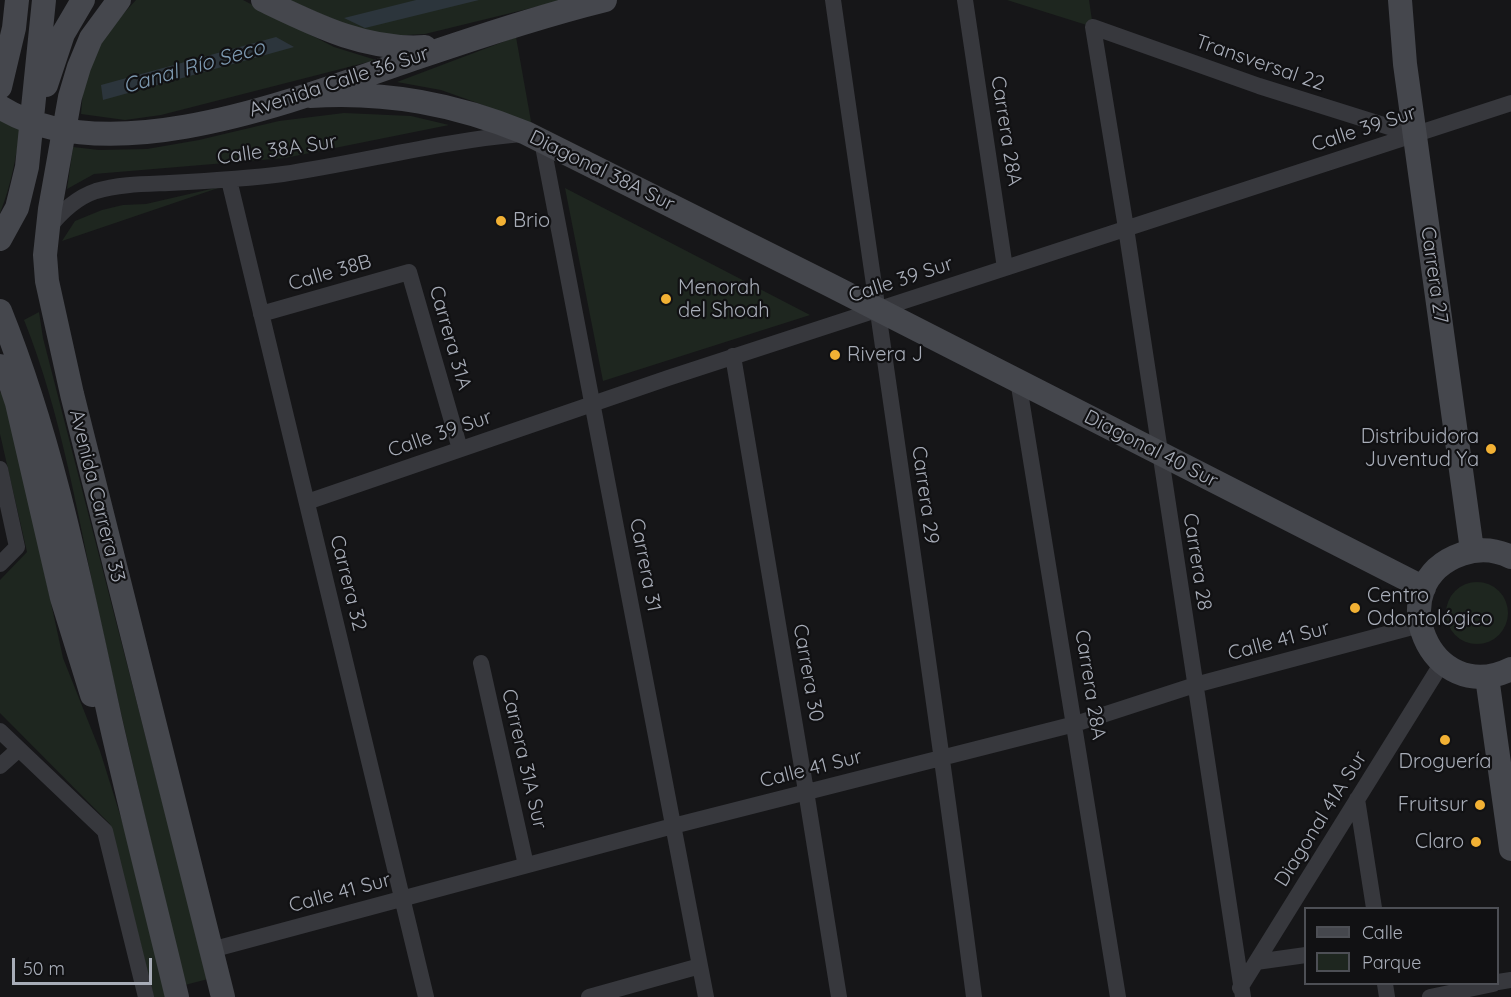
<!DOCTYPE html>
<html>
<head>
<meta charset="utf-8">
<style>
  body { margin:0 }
  #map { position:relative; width:1511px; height:997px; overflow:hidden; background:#161618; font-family:Quicksand,sans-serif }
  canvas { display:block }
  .legend { position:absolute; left:1304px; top:907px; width:195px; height:78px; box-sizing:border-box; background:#111113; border:2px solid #4d4f55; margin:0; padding:8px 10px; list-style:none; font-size:18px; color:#a8adb8 }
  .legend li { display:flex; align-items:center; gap:12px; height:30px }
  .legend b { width:30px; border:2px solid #4d4f55 }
  .scale { position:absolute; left:12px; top:958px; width:140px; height:27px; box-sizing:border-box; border:3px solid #a8adb8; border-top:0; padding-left:8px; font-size:18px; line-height:21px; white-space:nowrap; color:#a8adb8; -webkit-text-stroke:4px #111113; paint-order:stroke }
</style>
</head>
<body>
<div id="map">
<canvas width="1511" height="997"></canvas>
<ul class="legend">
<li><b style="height:8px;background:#45474d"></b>Calle</li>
<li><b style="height:16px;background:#1e261f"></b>Parque</li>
</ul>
<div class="scale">50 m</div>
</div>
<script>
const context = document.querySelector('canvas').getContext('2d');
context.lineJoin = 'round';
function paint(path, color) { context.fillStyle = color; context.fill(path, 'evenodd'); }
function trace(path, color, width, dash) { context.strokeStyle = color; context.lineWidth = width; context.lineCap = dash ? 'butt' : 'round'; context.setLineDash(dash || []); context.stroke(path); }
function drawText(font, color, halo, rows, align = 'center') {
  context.font = font + ' Quicksand,sans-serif'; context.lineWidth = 4.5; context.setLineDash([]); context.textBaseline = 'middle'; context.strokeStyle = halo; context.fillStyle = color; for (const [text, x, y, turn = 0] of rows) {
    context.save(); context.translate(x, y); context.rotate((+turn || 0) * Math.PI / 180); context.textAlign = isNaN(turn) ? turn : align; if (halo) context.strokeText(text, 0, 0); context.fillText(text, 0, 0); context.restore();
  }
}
paint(new Path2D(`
  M 136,0 L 243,0 L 334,47 L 376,60 L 161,115 L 125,120 L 81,114 L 84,78 L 101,38 Z
  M 289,0 L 564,0 L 425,34 L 389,36 L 360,31 Z
  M 1007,0 L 1089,0 L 1093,27 Z
  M 516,37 L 532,127 L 483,105 L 441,90 L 397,82 Z
  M 344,113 L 411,116 L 449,125 L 285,158 L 94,174 L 67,189 L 73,147 L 99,150 L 147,149 L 199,140 L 279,121 Z
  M 0,119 L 21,127 C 16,157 11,186 0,213 Z
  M 224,186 L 62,241 L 75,221 L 102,210 L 123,205 L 146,204 Z
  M 565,188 L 810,315 L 603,381 Z
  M 39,312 L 43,338 L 208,979 L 185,985 C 157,865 127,744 101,623 C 79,523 62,414 24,320 Z
  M 0,392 L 6,396 L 63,658 L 100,751 L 128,840 L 168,997 L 154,997 L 110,824 L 0,713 L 0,580 L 27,552 L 0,434 Z
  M1446 613a31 31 0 1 1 62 0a31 31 0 1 1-62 0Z`), '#1e261f');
paint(new Path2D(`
  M 416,0 L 479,0 L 365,28 L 344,18 Z
  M 276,37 L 294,47 L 103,100 L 101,85 Z`), '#2c353c');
trace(new Path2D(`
  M 833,0 C 880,332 931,664 974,997
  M 965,0 L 1005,268
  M 542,141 L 706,997
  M 229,180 L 426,997
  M 47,230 C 60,213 75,198 96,191 C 119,184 146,184 169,183 C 207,181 245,179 283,174 C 363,162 441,141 521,134
  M 261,314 L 409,272 L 460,449
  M 733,356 L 806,791 L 839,997
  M 1018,380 L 1118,997
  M 0,469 L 17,547 L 0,564
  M 307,502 L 668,378 L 1511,103
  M 481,663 L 526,865
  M 0,731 L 105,831 L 146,997
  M 0,766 L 19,749
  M 1357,799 L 1374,908
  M 211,950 L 673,826 L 1075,724 L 1195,685 L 1420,625
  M 1256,962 L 1306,955
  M 1498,982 L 1511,980
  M 1385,984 L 1387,997
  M 1240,988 L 1442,663
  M 589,997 L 700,966
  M 1243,997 L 1126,228 L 1093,27 L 1259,86 L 1415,135
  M 1430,997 L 1493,984`), '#37383d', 16);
trace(new Path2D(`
  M 119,0 L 91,38 L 79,67 L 70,97 L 50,209 L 45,255 L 47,281 L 72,394 L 223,997
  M 263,0 C 315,25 366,51 425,47
  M 1400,0 L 1405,64 L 1472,550
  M 46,85 L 63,34 L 83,0
  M 0,87 L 14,28 L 17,0
  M 310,96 C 386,91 455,104 526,133 L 830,285 L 1424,588
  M 0,107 C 110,175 302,97 413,59 C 477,37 540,16 605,0
  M 0,239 L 17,208 L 27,167 L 44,0
  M 0,311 C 53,443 80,581 110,719 C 131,812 155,904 177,997
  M 0,366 L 11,385 L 17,403 L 62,598 L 92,695
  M 1511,557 C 1495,549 1479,548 1462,554 C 1378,583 1430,709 1511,669
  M 1487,677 L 1511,849`), '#45474d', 24);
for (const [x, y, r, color] of [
  [501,221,6,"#f2b134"],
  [666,299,6,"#f2b134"],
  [835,355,6,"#f2b134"],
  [1491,449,6,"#f2b134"],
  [1355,608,6,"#f2b134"],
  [1445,740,6,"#f2b134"],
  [1480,805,6,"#f2b134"],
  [1476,842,6,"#f2b134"]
]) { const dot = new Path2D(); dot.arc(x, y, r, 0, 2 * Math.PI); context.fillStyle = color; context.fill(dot); trace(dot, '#111113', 2); }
drawText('20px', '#a8adb8', '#111113', [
  ["Transversal 22",1260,63,19],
  ["Avenida Calle 36 Sur",339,82,-18],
  ["Calle 39 Sur",1364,129,-18],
  ["Carrera 28A",1006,131,81],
  ["Calle 38A Sur",277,150,-8],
  ["Diagonal 38A Sur",602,171,26],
  ["Calle 38B",330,273,-16],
  ["Carrera 27",1434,275,82],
  ["Calle 39 Sur",901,280,-18],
  ["Carrera 31A",450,338,74],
  ["Calle 39 Sur",440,434,-19],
  ["Diagonal 40 Sur",1151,449,27],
  ["Carrera 29",925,495,82],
  ["Avenida Carrera 33",97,496,76],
  ["Carrera 28",1197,562,81],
  ["Carrera 31",645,565,79],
  ["Carrera 32",348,583,76],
  ["Calle 41 Sur",1279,641,-15],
  ["Carrera 30",808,673,80],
  ["Carrera 28A",1090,685,81],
  ["Carrera 31A Sur",524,759,77],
  ["Calle 41 Sur",811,769,-14],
  ["Diagonal 41A Sur",1321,819,-58],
  ["Calle 41 Sur",340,893,-15]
]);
drawText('20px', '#a8adb8', '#111113', [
  ["Brio",513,221],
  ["Menorah",678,288],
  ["del Shoah",678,311],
  ["Rivera J",847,355],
  ["Distribuidora",1479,437,"right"],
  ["Juventud Ya",1479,460,"right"],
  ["Centro",1367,596],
  ["Odontológico",1367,619],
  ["Droguería",1445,762,"center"],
  ["Fruitsur",1468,805,"right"],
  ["Claro",1464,842,"right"]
], 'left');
drawText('italic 21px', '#7f9bb3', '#111113', [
  ["Canal Río Seco",194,67,-16]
]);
</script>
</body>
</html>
